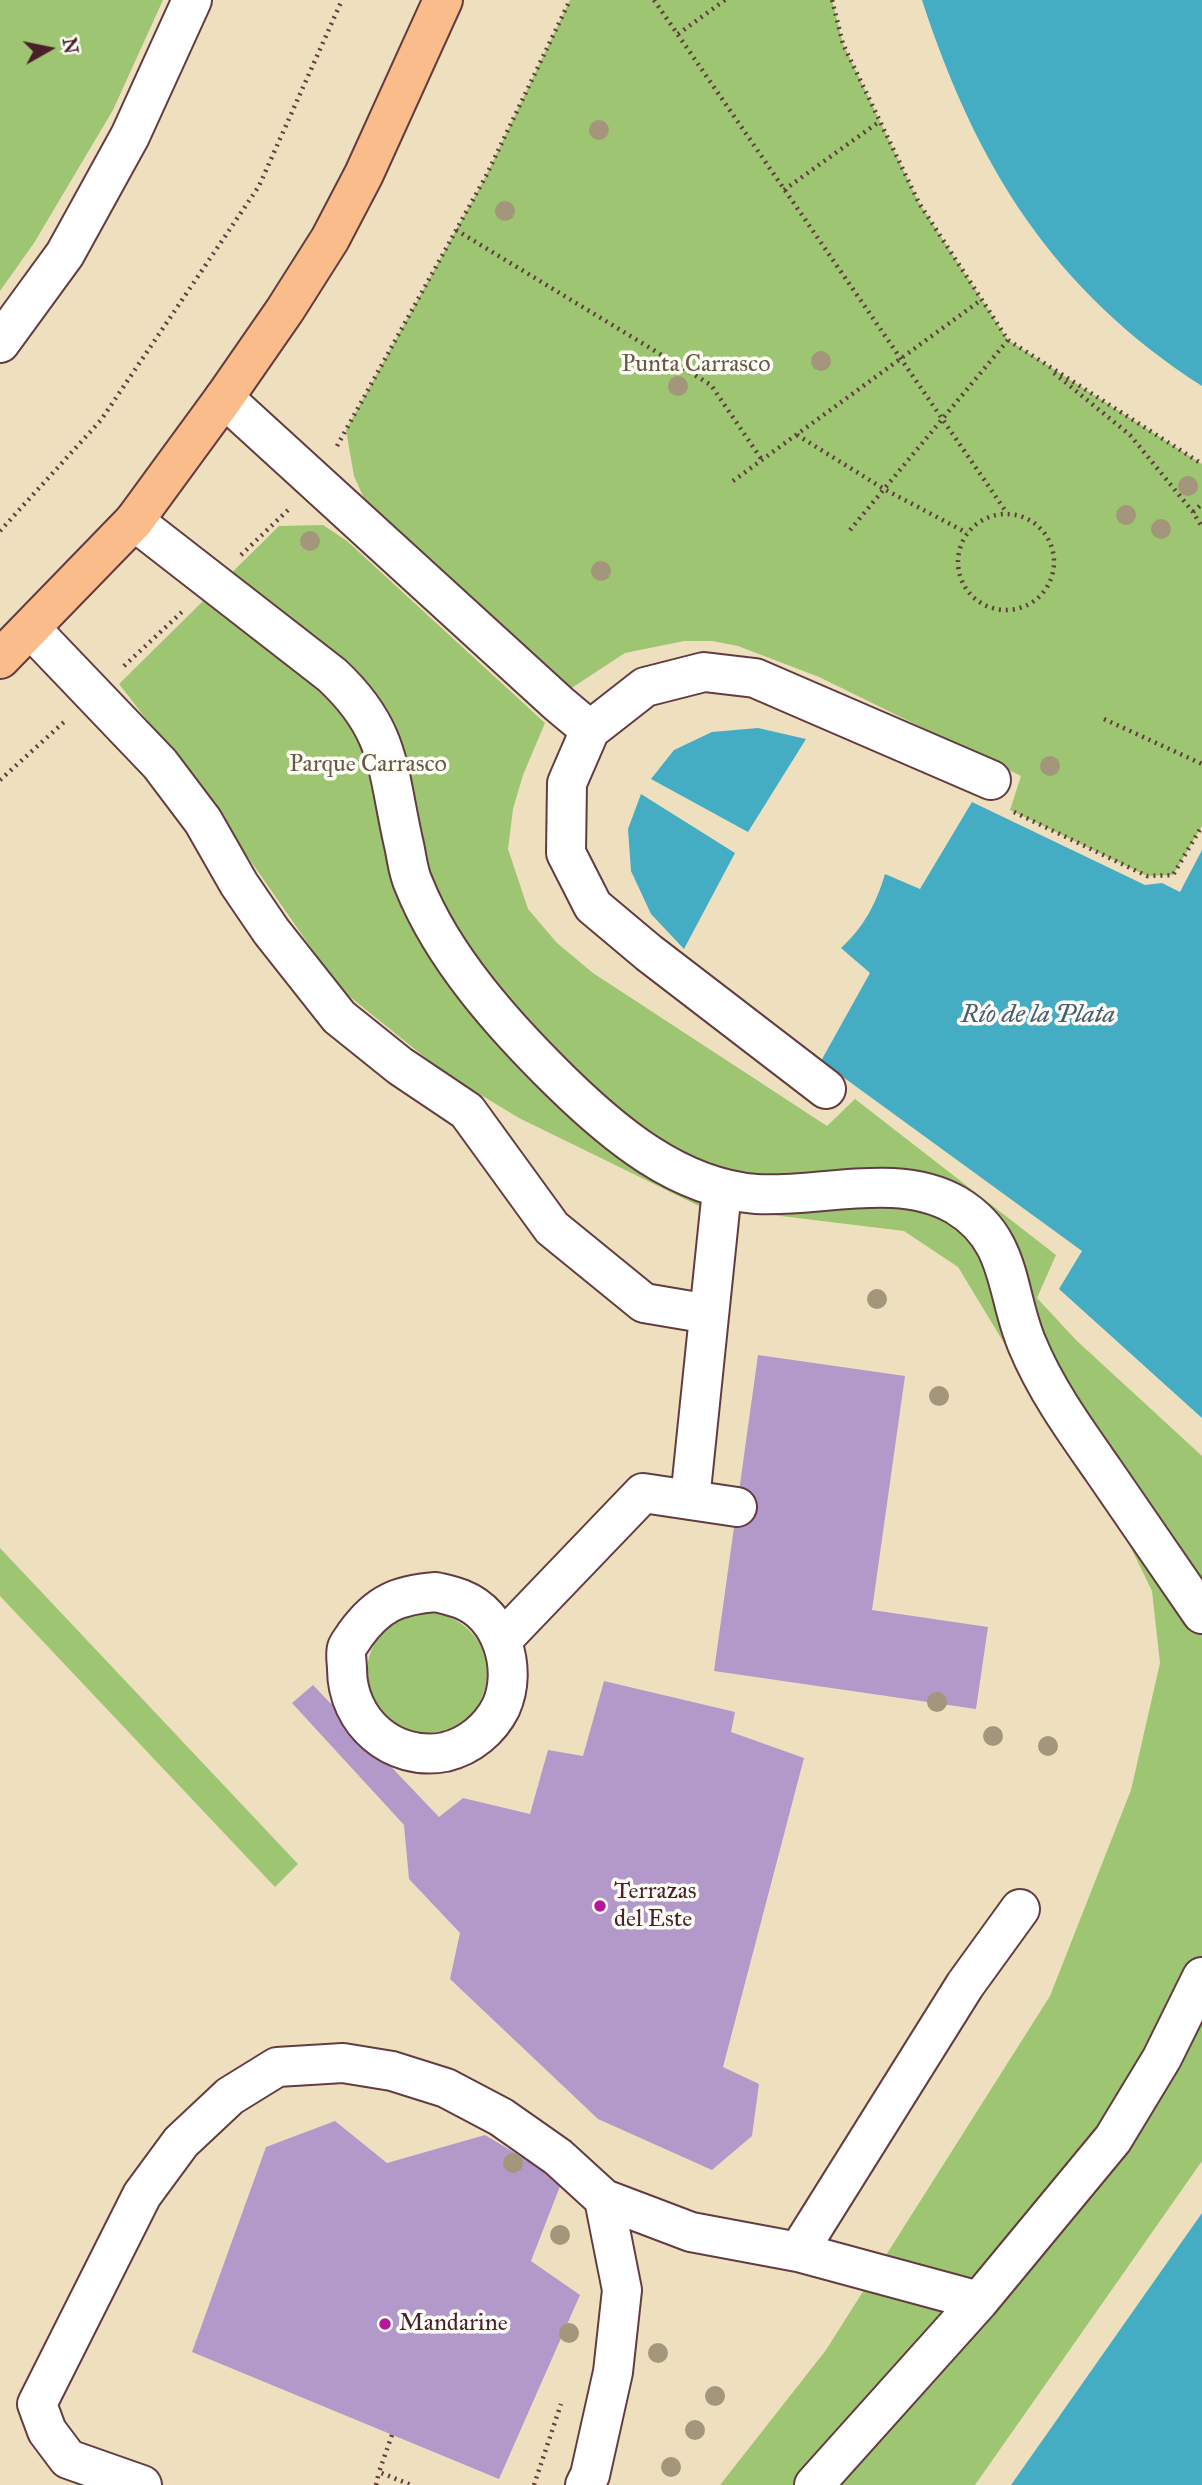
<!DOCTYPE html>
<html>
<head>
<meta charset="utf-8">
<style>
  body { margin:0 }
  #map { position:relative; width:1202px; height:2485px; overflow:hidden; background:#eee0bf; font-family:"IM FELL Great Primer",serif }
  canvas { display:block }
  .north { position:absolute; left:14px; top:14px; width:70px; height:70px; -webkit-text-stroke:5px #fdfcf7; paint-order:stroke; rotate:81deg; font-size:19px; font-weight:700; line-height:28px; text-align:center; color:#4a1f2b }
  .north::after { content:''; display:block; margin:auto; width:24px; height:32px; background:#4a1f2b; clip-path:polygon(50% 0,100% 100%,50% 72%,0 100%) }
</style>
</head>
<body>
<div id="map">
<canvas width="1202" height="2485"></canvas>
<div class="north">N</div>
</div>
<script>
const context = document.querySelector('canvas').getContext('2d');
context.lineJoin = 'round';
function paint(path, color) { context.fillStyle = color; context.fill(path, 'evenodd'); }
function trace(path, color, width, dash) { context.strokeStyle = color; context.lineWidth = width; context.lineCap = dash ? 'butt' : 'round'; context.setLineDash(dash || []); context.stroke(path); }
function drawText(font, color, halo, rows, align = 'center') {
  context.font = font + ' "IM FELL Great Primer",serif'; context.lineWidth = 7; context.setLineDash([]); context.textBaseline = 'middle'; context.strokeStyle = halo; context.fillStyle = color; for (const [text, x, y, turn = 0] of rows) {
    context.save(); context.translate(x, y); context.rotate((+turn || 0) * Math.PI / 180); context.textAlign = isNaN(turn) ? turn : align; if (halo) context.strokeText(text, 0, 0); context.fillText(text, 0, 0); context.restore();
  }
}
paint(new Path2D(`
  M 0,0 L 163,0 L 113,110 L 34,243 L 0,291 Z
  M 570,0 L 832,0 L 843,44 L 919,203 L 1008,340 L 1202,464 L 1202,826 L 1173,875 L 1147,876 L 1010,810 L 1021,776 L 819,677 L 738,646 L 712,641 L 684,641 L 625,653 L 570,689 L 370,512 L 354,476 L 346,430 L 486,176 Z
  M 323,525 L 347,541 L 545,723 L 523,775 L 513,809 L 508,849 L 528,909 L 557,943 L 593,973 L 827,1126 L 855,1099 L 1056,1255 L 1037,1298 L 1076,1340 L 1202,1456 L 1202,2161 L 975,2485 L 720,2485 L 826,2350 L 1050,1996 L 1131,1790 L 1160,1663 L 1152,1591 L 1114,1513 L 1072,1455 L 958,1267 L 904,1231 L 699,1206 L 519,1118 L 443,1072 L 339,988 L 202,791 L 119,684 L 279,526 Z
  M 0,1548 L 298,1864 L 275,1887 L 0,1596 Z
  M367 1673a60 60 0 1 1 120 0a60 60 0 1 1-120 0Z`), '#9ec571');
paint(new Path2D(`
  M 922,0 L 1202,0 L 1202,386 C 1053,290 976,166 922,0 Z
  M 758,728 L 806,739 L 748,832 L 651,779 L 674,750 L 712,732 Z
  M 641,794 L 735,853 L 684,949 L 651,914 L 631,871 L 628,829 Z
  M 972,802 L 1145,885 L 1162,883 L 1180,892 L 1202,850 L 1202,1418 L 1059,1289 L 1082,1251 L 821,1061 L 870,973 L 841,948 C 864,927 876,904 885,874 L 920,889 Z
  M 1202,2213 L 1202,2485 L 1011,2485 Z`), '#44acc3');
paint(new Path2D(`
  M 758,1355 L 905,1376 L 872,1610 L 988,1627 L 976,1709 L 714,1671 Z
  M 604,1681 L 735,1712 L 731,1732 L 804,1758 L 723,2067 L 759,2084 L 752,2136 L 712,2170 L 598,2119 L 450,1979 L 460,1933 L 409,1879 L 404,1825 L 292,1703 L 313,1685 L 439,1817 L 463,1798 L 530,1814 L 548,1750 L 583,1756 Z
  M 335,2121 L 387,2163 L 485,2135 L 562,2181 L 531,2261 L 580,2295 L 499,2479 L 192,2352 L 266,2147 Z`), '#b299ca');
const minor = new Path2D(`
  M 0,343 L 65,254 L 130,136 L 192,0
  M 224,398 L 559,704 L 590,730
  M 134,521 L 332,675 C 392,731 387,771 404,845 C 407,858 408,873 414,885 C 443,958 504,1026 560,1081 C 613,1133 678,1188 756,1194 C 819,1198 898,1171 956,1205 C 1013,1239 1005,1292 1027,1344 C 1046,1390 1075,1430 1103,1470 C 1136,1518 1169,1566 1202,1614
  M 31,629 L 160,764 L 203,821 L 239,884 L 271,931 L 339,1017 L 400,1066 L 467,1111 L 552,1228 L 644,1303 L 709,1314
  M 826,1089 L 649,953 L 593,906 L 566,853 L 567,783 L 590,730 L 645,687 L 704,672 L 755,678 L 991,780
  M 690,1500 L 722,1190
  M 436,1592 C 444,1594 453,1596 461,1599 C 502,1615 518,1669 501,1707 C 490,1729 470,1746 445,1752 C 393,1762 347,1722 347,1669 C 347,1663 345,1654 347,1648 C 348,1644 353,1639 355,1635 C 378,1603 398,1595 436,1592 Z
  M 502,1640 L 643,1493 L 737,1507
  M 798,2252 L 965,1985 L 1020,1909
  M 142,2485 L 68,2459 L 47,2431 L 37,2404 L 142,2195 L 181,2142 L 230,2096 L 277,2067 L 343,2063 L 392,2071 L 446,2088 L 501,2117 L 558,2157 L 604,2199
  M 585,2485 L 590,2475 L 613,2372 L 622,2290 L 604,2199 L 691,2232 L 798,2252 L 979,2301
  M 814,2485 L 979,2301 L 1113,2139 L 1162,2058 L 1202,1977`);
const major = new Path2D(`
  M 0,659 L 134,521 L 224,398 L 285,310 L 330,239 L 364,174 L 443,0`);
trace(minor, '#633c41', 42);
trace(major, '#633c41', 42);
trace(new Path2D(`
  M 654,0 L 1007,513
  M 832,0 L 843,44 L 919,203 L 1008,340 L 1202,464
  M 678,34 L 725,0
  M 784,190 L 880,121
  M 456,230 L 711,385 L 762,460
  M 1054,373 L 1130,435 L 1193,512 L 1202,527
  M 797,435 L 884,489 L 967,533
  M 337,446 L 486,176 L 570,0
  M 733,481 L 981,300
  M 1193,512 L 1202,504
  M958 562a48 48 0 1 1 96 0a48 48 0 1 1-96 0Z
  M 850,530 L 1008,340
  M 0,531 L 101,420 L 259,186 L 342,0
  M 241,555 L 288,510
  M 124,666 L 184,610
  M 1104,719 L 1202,764
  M 0,780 L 64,722
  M 1014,812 L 1147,876 L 1173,875 L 1202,826
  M 392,2435 L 379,2472 L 411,2485
  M 376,2485 L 379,2472
  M 534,2485 L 561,2404`), '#633c41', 4.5, [2, 5]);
trace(minor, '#fff', 38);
trace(major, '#f9bc8a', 38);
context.fillStyle = '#a4967b';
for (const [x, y] of [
  [599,130],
  [505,211],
  [821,361],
  [678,386],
  [1188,486],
  [1126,515],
  [1161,529],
  [310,541],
  [601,571],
  [1050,766],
  [877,1299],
  [939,1396],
  [937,1702],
  [993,1736],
  [1048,1746],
  [513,2163],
  [560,2235],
  [569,2333],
  [658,2353],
  [715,2396],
  [695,2430],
  [671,2467]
]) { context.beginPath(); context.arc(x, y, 10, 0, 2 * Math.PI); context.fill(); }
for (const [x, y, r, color] of [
  [600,1906,7,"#b5179e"],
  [385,2324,7,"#b5179e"]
]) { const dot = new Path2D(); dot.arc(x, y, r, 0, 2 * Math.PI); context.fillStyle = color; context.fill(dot); trace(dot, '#fdfcf7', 2.5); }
drawText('24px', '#675944', '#fdfcf7', [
  ["Punta Carrasco",696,365],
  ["Parque Carrasco",368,765]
]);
drawText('24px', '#4a1f2b', '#fdfcf7', [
  ["Terrazas",614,1892],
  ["del Este",614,1920],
  ["Mandarine",399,2324]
], 'left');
drawText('italic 26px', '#475e6f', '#fdfcf7', [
  ["Río de la Plata",1038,1016]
]);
</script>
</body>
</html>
